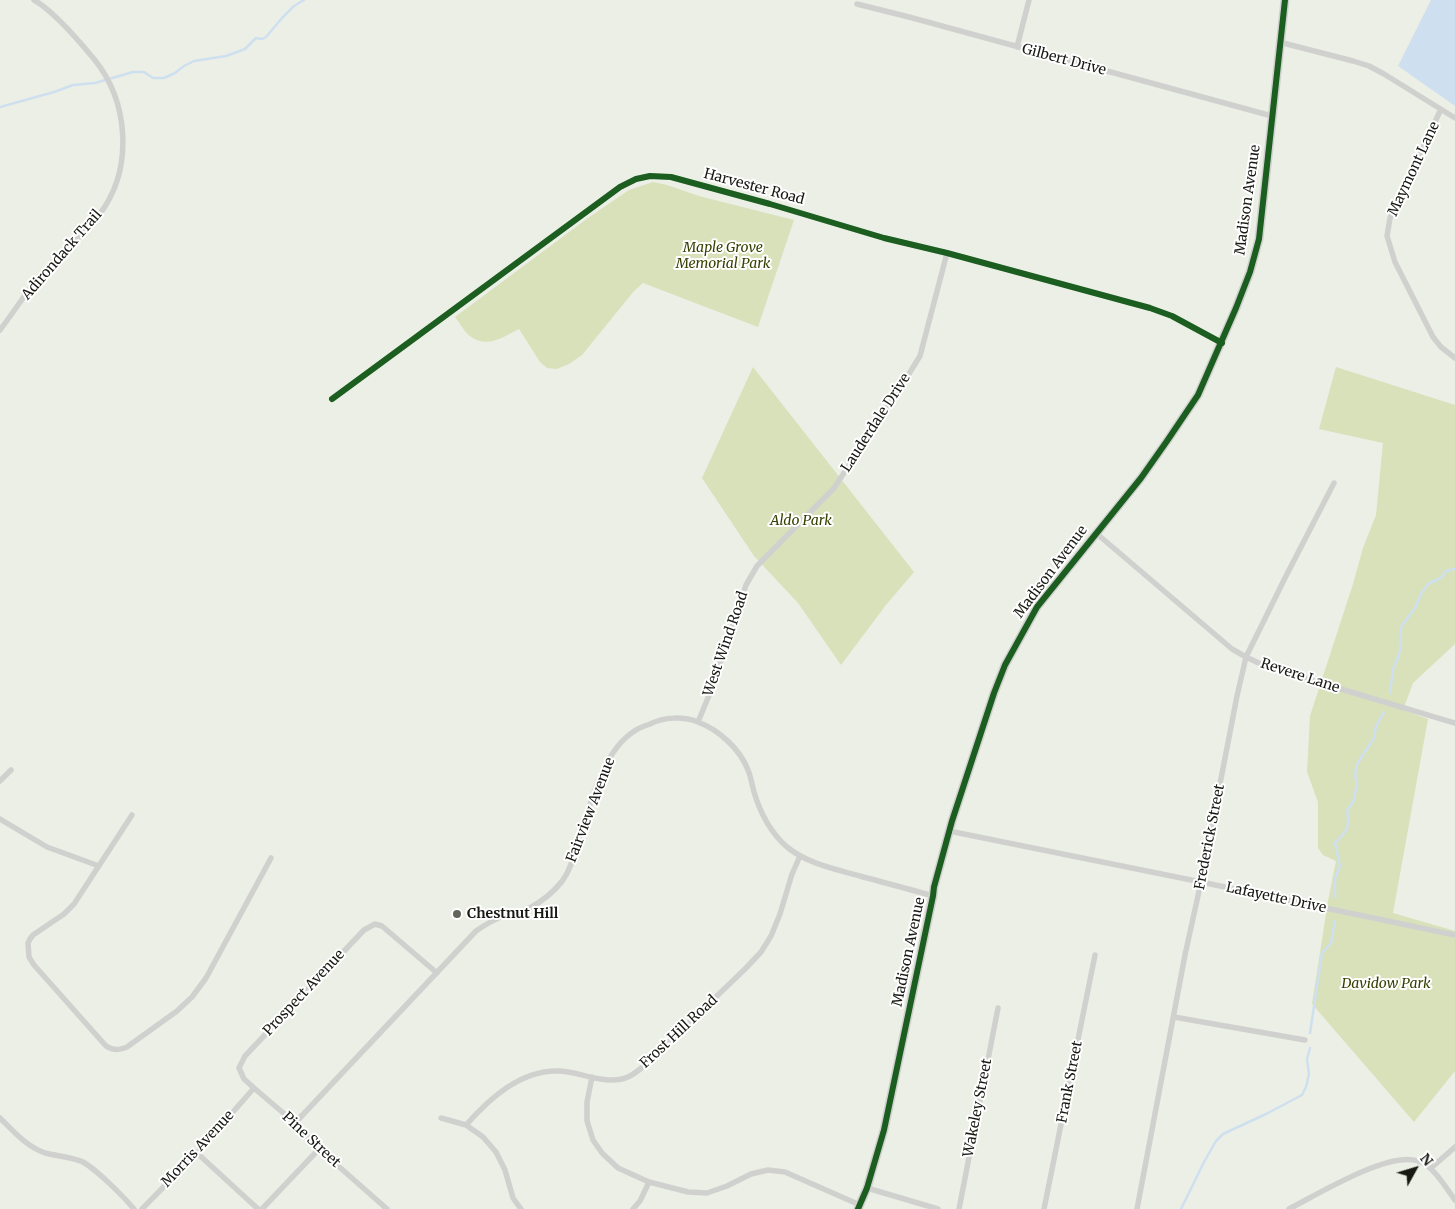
<!DOCTYPE html>
<html>
<head>
<meta charset="utf-8">
<style>
  body { margin:0 }
  #map { position:relative; width:1455px; height:1209px; overflow:hidden; background:#ecefe5; font-family:Merriweather,serif }
  canvas { display:block }
  .north { position:absolute; left:1390px; top:1144px; width:50px; height:50px; -webkit-text-stroke:4px #fff; paint-order:stroke; rotate:51deg; font-size:14px; font-weight:700; line-height:20px; text-align:center; color:#181913 }
  .north::after { content:''; display:block; margin:auto; width:18px; height:22px; background:#181913; clip-path:polygon(50% 0,100% 100%,50% 72%,0 100%) }
</style>
</head>
<body>
<div id="map">
<canvas width="1455" height="1209"></canvas>
<div class="north">N</div>
</div>
<script>
const context = document.querySelector('canvas').getContext('2d');
context.lineJoin = 'round';
function paint(path, color) { context.fillStyle = color; context.fill(path, 'evenodd'); }
function trace(path, color, width, dash) { context.strokeStyle = color; context.lineWidth = width; context.lineCap = dash ? 'butt' : 'round'; context.setLineDash(dash || []); context.stroke(path); }
function drawText(font, color, halo, rows, align = 'center') {
  context.font = font + ' Merriweather,serif'; context.lineWidth = 4; context.setLineDash([]); context.textBaseline = 'middle'; context.strokeStyle = halo; context.fillStyle = color; for (const [text, x, y, turn = 0] of rows) {
    context.save(); context.translate(x, y); context.rotate((+turn || 0) * Math.PI / 180); context.textAlign = isNaN(turn) ? turn : align; if (halo) context.strokeText(text, 0, 0); context.fillText(text, 0, 0); context.restore();
  }
}
paint(new Path2D(`
  M 653,182 L 667,185 L 699,196 L 794,220 L 758,327 L 643,283 L 634,291 L 582,355 L 569,364 L 557,369 L 547,368 L 540,362 L 519,329 C 503,337 487,349 470,336 C 464,332 460,323 455,317 L 588,218 L 629,190 Z
  M 753,367 L 914,572 L 886,605 L 841,665 L 798,603 L 754,556 L 702,478 Z
  M 1336,367 L 1455,405 L 1455,644 L 1413,683 L 1403,710 L 1428,719 L 1393,913 L 1455,931 L 1455,1071 L 1414,1122 L 1312,1004 L 1328,901 L 1336,861 L 1323,855 L 1318,848 L 1318,802 L 1307,772 L 1310,716 L 1353,584 L 1363,548 L 1376,515 L 1383,443 L 1319,429 Z`), '#d8e1ba');
paint(new Path2D(`
  M 1431,0 L 1455,0 L 1455,106 L 1398,66 Z`), '#cee0ef');
trace(new Path2D(`
  M 0,107 L 54,92 L 73,85 L 95,83 L 133,72 L 144,72 L 153,78 L 164,78 L 175,73 L 184,66 L 194,61 L 226,56 L 245,49 L 256,38 L 262,39 L 266,37 L 282,18 L 294,6 L 304,0
  M 1390,693 L 1393,670 L 1400,652 L 1401,627 L 1415,608 L 1421,594 L 1428,584 L 1441,578 L 1446,571 L 1455,569
  M 1335,897 L 1335,879 L 1340,866 L 1335,843 C 1348,830 1350,828 1347,810 L 1353,802 L 1357,785 L 1355,775 L 1357,764 L 1374,738 L 1376,726 L 1384,712
  M 1310,1033 L 1322,953 L 1331,943 L 1335,921
  M 1181,1209 L 1204,1162 L 1216,1141 L 1223,1134 L 1266,1114 L 1302,1095 L 1306,1087 L 1309,1074 L 1307,1059 L 1310,1048`), '#cee0ef', 2.5);
trace(new Path2D(`
  M 857,4 L 909,17 L 1272,116
  M 1279,42 L 1353,61 L 1369,66 L 1384,74 L 1455,118
  M 1017,47 L 1029,0
  M 1441,109 L 1390,218 L 1387,236 L 1395,262 L 1433,337 L 1441,347 L 1455,358
  M 0,330 C 13,313 25,294 38,278 C 57,255 82,238 99,215 C 134,169 129,102 94,59 C 80,42 52,10 34,0
  M 332,399 L 620,187 L 636,179 L 650,176 L 671,177 L 770,204 L 884,238 L 947,253 L 1150,308 L 1172,316 L 1222,343
  M 1096,533 L 1232,649 L 1246,657 L 1267,667 L 1455,723
  M 698,722 L 710,693 L 746,585 L 757,566 L 834,488 L 902,385 L 920,356 L 947,253
  M 0,781 L 11,770
  M 132,815 L 74,904 L 64,914 L 33,935 L 30,939 L 28,943 L 29,957 L 34,965 L 106,1046 C 114,1051 119,1050 127,1047 L 177,1011 L 192,997 L 206,978 L 271,858
  M 0,819 L 47,847 L 99,866
  M 949,831 L 1201,882 L 1455,935
  M 1174,1017 L 1305,1040
  M 592,1077 L 587,1102 L 587,1121 L 593,1140 L 602,1153 L 618,1168 L 649,1182 L 688,1192 L 707,1193 L 727,1186 L 751,1174 L 768,1170 L 785,1172 L 860,1205
  M 0,1118 C 13,1131 27,1147 45,1153 C 57,1156 72,1157 83,1162 C 97,1170 123,1196 134,1209
  M 441,1118 L 466,1125 L 483,1137 L 496,1152 L 505,1170 L 513,1198 L 521,1209
  M 295,1123 L 476,931 C 486,924 495,919 506,915 C 514,913 521,912 528,909 C 541,902 554,892 563,880 C 570,870 574,857 577,845 C 589,810 601,753 633,732 C 638,728 644,726 650,724 C 664,717 683,716 698,722 C 719,730 740,749 748,770 C 751,777 752,785 754,792 C 760,812 771,833 787,847 C 808,864 835,869 860,876 C 885,883 909,889 933,896
  M 466,1125 C 489,1099 521,1069 560,1071 C 581,1072 607,1086 628,1077 C 633,1075 639,1070 644,1066 L 746,968 L 761,952 L 771,936 L 780,914 L 792,874 L 800,856
  M 197,1153 L 258,1209
  M 1431,1168 L 1455,1147
  M 867,1188 L 938,1209
  M 142,1209 L 197,1153 L 254,1088
  M 262,1209 L 319,1149
  M 387,1209 L 319,1149 L 295,1123 L 254,1088 L 244,1079 L 239,1068 L 245,1056 L 364,930 L 375,924 L 382,926 L 437,973
  M 633,1209 L 640,1201 L 649,1182
  M 959,1209 L 998,1008
  M 1044,1209 L 1095,955
  M 1137,1209 L 1185,955 L 1201,882 L 1237,696 L 1246,657 L 1286,576 L 1334,483
  M 1289,1209 C 1318,1194 1388,1151 1418,1161 C 1435,1167 1445,1187 1455,1200`), '#d0d1cf', 5.5);
trace(new Path2D(`
  M 858,1209 L 867,1188 L 884,1130 L 933,896 L 934,887 L 952,821 L 994,693 L 1005,665 L 1037,607 L 1141,478 L 1167,441 L 1198,395 L 1236,308 L 1250,272 L 1259,239 L 1285,0`), '#d0d1cf', 9);
trace(new Path2D(`
  M 332,399 L 620,187 L 636,179 L 650,176 L 671,177 L 770,204 L 884,238 L 947,253 L 1150,308 L 1172,316 L 1222,343
  M 858,1209 L 867,1188 L 884,1130 L 933,896 L 934,887 L 952,821 L 994,693 L 1005,665 L 1037,607 L 1141,478 L 1167,441 L 1198,395 L 1236,308 L 1250,272 L 1259,239 L 1285,0`), '#1b5e20', 6);
for (const [x, y, r, color] of [
  [457,914,5,"#62645c"]
]) { const dot = new Path2D(); dot.arc(x, y, r, 0, 2 * Math.PI); context.fillStyle = color; context.fill(dot); trace(dot, '#fff', 2); }
drawText('14px', '#181913', '#fff', [
  ["Gilbert Drive",1064,60,15],
  ["Maymont Lane",1414,169,-65],
  ["Harvester Road",754,187,15],
  ["Madison Avenue",1248,200,-82],
  ["Adirondack Trail",62,255,-49],
  ["Lauderdale Drive",876,423,-57],
  ["Madison Avenue",1051,572,-53],
  ["West Wind Road",726,644,-71],
  ["Revere Lane",1300,676,18],
  ["Fairview Avenue",591,810,-69],
  ["Frederick Street",1210,837,-79],
  ["Lafayette Drive",1276,898,12],
  ["Madison Avenue",909,952,-78],
  ["Prospect Avenue",304,993,-47],
  ["Frost Hill Road",679,1032,-43],
  ["Frank Street",1070,1082,-79],
  ["Wakeley Street",978,1108,-79],
  ["Pine Street",311,1140,43],
  ["Morris Avenue",198,1149,-47]
]);
drawText('italic 14px', '#364000', '#fff', [
  ["Maple Grove",723,248],
  ["Memorial Park",723,264],
  ["Aldo Park",801,521],
  ["Davidow Park",1386,984]
]);
drawText('bold 14px', '#181913', '#fff', [
  ["Chestnut Hill",467,914]
], 'left');
</script>
</body>
</html>
